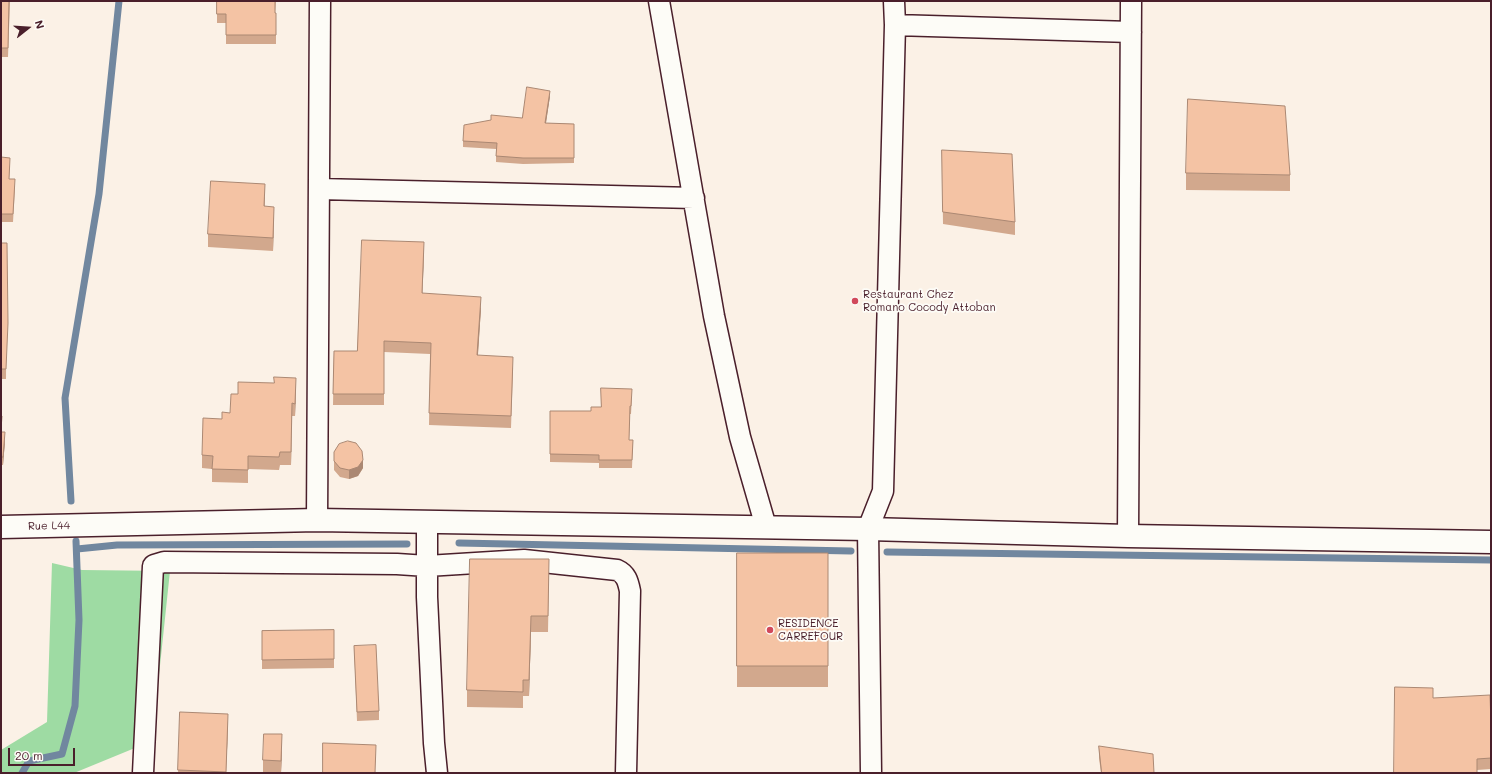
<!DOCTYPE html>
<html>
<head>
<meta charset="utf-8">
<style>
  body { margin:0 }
  #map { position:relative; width:1492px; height:774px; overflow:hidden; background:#fbf1e6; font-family:Mali,sans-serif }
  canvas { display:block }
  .frame { position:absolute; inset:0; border:2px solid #4a1f2b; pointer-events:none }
  .north { position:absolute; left:8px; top:8px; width:40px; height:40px; -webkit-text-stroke:3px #fdfcf7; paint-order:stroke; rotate:73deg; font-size:11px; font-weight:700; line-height:16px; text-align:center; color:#4a1f2b }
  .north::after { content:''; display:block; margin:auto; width:14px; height:18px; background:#4a1f2b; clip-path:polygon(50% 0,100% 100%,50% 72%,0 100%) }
  .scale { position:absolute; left:8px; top:748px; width:67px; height:18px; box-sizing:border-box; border:2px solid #4a1f2b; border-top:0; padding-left:5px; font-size:12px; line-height:14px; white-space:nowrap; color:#4a1f2b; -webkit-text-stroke:3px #fdfcf7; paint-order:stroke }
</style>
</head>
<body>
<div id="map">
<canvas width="1492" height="774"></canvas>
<div class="frame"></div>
<div class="north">N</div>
<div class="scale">20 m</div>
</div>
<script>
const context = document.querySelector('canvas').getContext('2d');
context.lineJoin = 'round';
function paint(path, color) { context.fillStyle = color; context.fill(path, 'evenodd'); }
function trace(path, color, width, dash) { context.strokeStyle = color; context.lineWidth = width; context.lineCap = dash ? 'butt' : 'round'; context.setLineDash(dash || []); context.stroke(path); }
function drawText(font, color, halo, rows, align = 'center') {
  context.font = font + ' Mali,sans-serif'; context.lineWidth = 3.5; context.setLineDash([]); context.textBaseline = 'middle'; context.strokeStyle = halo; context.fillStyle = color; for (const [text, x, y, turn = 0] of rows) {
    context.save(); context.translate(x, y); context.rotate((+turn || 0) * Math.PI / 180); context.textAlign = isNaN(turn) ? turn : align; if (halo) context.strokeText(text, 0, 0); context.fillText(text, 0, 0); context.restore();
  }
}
paint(new Path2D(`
  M 52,563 L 82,570 L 170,571 L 152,741 L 74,773 L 1,773 L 1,750 L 47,722 Z`), '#9edba3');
trace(new Path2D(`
  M 71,501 L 65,398 L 99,194 L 119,1
  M 459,543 L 851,551
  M 77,549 L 117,545 L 407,544
  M 887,552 L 1491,560
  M 22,773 L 29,761 L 62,754 L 75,706 L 79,620 L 76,541`), '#71879f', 7);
const minor = new Path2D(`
  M 659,1 L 714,316 L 740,437 L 766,527
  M 895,25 L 1131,32
  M 319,189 L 694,198
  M 317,520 L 320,1
  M 427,522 L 427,597 L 434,743 L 437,773
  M 1128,536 L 1131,1
  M 143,773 L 153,566 L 154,565 L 164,562 L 397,564 L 427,566 L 524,560 L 617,570 C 626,574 628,581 630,591 L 626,773
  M 871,773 L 868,529 L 883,491 L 895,25 L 894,1`);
const tertiary = new Path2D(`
  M 1,527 L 317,520 L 868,529 L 1128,536 L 1491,542`);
trace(minor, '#4a1f2b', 23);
trace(tertiary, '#4a1f2b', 25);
trace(minor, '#fdfcf7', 20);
trace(tertiary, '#fdfcf7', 22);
paint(new Path2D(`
  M 1,1 L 10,1 L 8,57 L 1,57 Z
  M 217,1 L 276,1 L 275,13 L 276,13 L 276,44 L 226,44 L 226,23 L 217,23 Z
  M 550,96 L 546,123 L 574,124 L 574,163 L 523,164 L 496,162 L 496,149 L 463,147 L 463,141 L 491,120 L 522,118 Z
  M 942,150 L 1015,222 L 1015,235 L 943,224 Z
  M 1,157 L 10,166 L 9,179 L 15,187 L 13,222 L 1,222 Z
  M 1186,173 L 1290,175 L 1290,191 L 1186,190 Z
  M 265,197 L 264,206 L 274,219 L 273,251 L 208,247 L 208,234 Z
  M 1,243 L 7,243 L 6,379 L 1,379 Z
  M 424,254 L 422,293 L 481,308 L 478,355 L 513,368 L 511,428 L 429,425 L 430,354 L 384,352 L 384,405 L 333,405 L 334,351 L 357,351 Z
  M 296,391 L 295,416 L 292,416 L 291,465 L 280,465 L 279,470 L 248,469 L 248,483 L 212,482 L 212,469 L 202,468 L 202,455 L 222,419 L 230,413 L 238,394 Z
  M 632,397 L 631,414 L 630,414 L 629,440 L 633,440 L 632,468 L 599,468 L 599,463 L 550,462 L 550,454 L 601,407 Z
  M 1,416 L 2,424 L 1,432 L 5,441 L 3,465 L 1,465 Z
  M 334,452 L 363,468 L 358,476 L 349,479 L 340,477 L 334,470 Z
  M 737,553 L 828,553 L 828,687 L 737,687 Z
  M 549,575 L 548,632 L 531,632 L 529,696 L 523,696 L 523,708 L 467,707 L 467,690 Z
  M 334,630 L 334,668 L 262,669 L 262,631 Z
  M 354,646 L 379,711 L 379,720 L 357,721 Z
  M 1433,698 L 1491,724 L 1491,769 L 1477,770 Z
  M 180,712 L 228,727 L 226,773 L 178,773 Z
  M 1099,746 L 1154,773 L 1101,773 L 1099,758 Z
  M 282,751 L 281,773 L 263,773 L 263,760 Z`), '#d2a88d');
paint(new Path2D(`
  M 550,91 L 550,96 L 545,129 L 545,123 Z
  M 265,184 L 265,197 L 264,219 L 264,206 Z
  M 274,207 L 274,219 L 273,251 L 273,238 Z
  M 424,242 L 424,254 L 422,304 L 422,293 Z
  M 481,297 L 481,308 L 477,367 L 477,355 Z
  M 296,378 L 296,391 L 295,416 L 295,404 Z
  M 292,403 L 292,416 L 291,465 L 291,452 Z
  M 5,432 L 5,441 L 3,465 L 3,457 Z
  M 363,460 L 363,468 L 358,476 L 349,479 L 349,470 Z
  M 531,616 L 531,632 L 529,696 L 529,680 Z
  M 228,714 L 228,727 L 226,773 Z
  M 282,734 L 282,751 L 281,773 L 281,761 Z`), '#ab8873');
const building = new Path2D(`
  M 1,1 L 9,1 L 8,48 L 1,48 Z
  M 217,1 L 275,1 L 275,13 L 276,13 L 276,35 L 226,35 L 226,14 L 217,14 Z
  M 527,87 L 550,91 L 545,123 L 574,124 L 574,158 L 523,158 L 496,156 L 497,143 L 463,141 L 464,125 L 491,120 L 491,115 L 522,118 Z
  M 1188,99 L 1285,106 L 1290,175 L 1186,173 Z
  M 942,150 L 1012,154 L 1015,222 L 943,212 Z
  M 1,157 L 10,158 L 9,179 L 15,179 L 13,214 L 1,214 Z
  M 211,181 L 265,184 L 264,206 L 274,207 L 273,238 L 208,234 Z
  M 362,240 L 424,242 L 422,293 L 481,297 L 477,355 L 513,357 L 511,416 L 429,413 L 431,343 L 384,341 L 384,394 L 333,394 L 334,351 L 357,351 Z
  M 1,243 L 7,243 L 8,323 L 6,369 L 1,369 Z
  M 274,377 L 296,378 L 295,404 L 292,403 L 291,452 L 280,452 L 279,457 L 248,456 L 248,470 L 212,469 L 213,456 L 202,455 L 203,418 L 222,419 L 222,412 L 230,413 L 231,394 L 238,394 L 238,382 L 274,383 Z
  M 601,388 L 632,389 L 631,406 L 630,406 L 629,440 L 633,440 L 632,460 L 599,460 L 599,455 L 550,454 L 550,411 L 591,411 L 591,407 L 601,407 Z
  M 1,416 L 2,416 L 1,429 Z
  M 1,432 L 5,432 L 3,457 L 1,457 Z
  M 348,441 L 356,443 L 362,451 L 363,460 L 358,467 L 349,470 L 340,468 L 334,461 L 334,452 L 339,444 Z
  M 737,553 L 828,553 L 828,666 L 737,666 Z
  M 470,559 L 549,559 L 548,616 L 531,616 L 529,680 L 523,680 L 523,692 L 467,690 Z
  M 334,630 L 334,659 L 262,660 L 262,631 Z
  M 376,645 L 379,711 L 357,712 L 354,646 Z
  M 1395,687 L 1433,688 L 1433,698 L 1490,695 L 1491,724 L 1491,758 L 1477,759 L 1477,773 L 1394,773 Z
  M 180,712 L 228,714 L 226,772 L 178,770 Z
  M 264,734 L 282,734 L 281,761 L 263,760 Z
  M 323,743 L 376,745 L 375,773 L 323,773 Z
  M 1099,746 L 1153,754 L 1154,773 L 1102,773 Z`);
paint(building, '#f4c3a4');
trace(building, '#ab8873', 1);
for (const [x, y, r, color] of [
  [855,301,4,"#d1495b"],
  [770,630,4,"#d1495b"]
]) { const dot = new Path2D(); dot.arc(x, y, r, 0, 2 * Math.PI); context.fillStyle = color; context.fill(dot); trace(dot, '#fdfcf7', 1.5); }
drawText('11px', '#4a1f2b', '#fdfcf7', [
  ["Restaurant Chez",863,295],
  ["Romano Cocody Attoban",863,308],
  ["RESIDENCE",778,624],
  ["CARREFOUR",778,637]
], 'left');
drawText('11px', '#4a1f2b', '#fdfcf7', [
  ["Rue L44",49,526,-1]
]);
</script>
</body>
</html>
